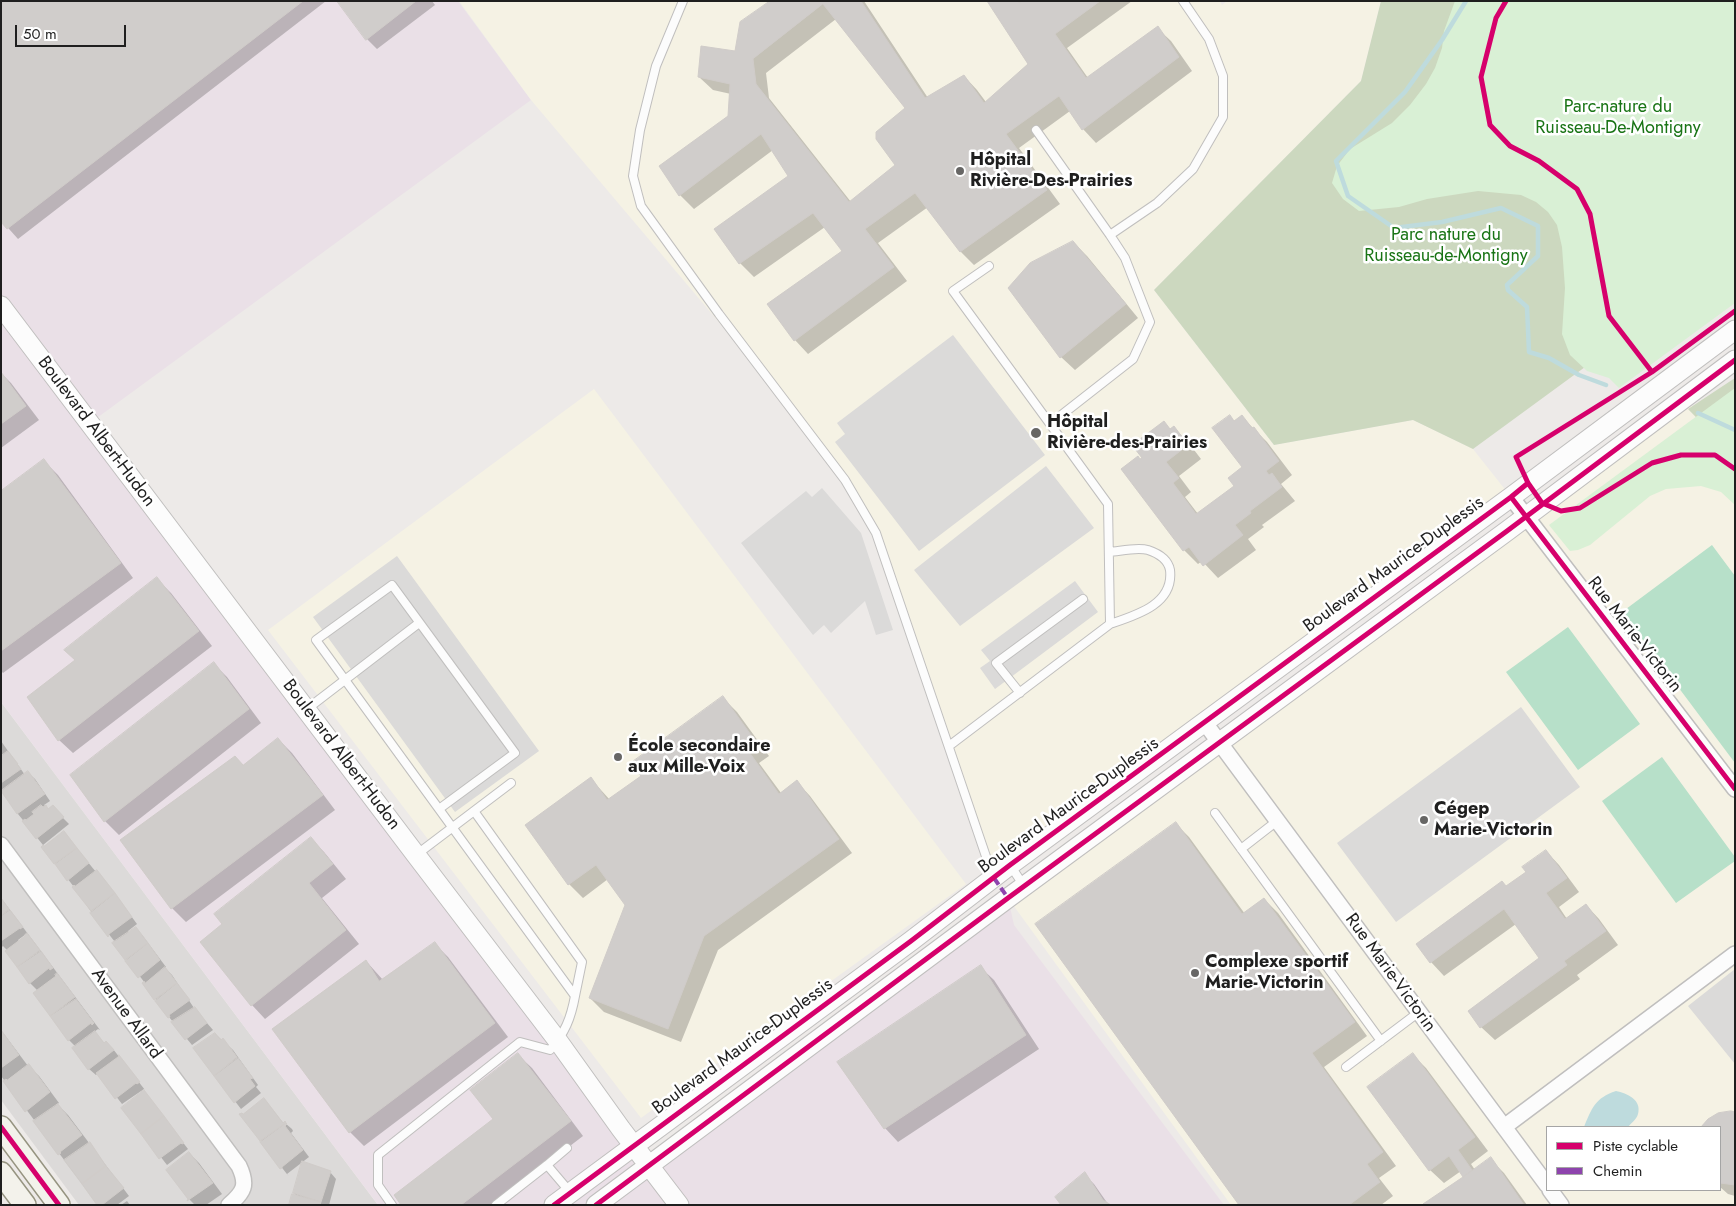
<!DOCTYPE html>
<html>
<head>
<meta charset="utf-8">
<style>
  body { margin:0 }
  #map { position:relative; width:1736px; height:1206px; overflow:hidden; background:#edeae8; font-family:Jost,sans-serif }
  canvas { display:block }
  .frame { position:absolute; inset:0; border:2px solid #1f1f1f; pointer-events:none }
  .legend { position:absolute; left:1546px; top:1126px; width:175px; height:65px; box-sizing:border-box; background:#fff; border:1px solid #a5a5a5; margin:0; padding:6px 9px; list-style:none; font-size:15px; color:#1f1f1f }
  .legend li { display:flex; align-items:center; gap:10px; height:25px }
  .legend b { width:25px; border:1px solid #a5a5a5 }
  .scale { position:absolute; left:15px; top:25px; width:111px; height:22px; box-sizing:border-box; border:2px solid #1f1f1f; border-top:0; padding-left:6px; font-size:15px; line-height:18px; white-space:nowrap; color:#1f1f1f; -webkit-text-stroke:4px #fff; paint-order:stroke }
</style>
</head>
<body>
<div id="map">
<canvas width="1736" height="1206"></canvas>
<div class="frame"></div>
<ul class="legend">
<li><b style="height:6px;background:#d6006c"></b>Piste cyclable</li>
<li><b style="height:6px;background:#8e44ad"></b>Chemin</li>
</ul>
<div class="scale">50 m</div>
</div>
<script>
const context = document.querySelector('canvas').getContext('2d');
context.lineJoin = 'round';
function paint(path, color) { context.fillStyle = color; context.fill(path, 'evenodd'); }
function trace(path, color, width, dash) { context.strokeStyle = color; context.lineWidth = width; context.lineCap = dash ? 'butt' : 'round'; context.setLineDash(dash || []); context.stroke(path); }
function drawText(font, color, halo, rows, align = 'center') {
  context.font = font + ' Jost,sans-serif'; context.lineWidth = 5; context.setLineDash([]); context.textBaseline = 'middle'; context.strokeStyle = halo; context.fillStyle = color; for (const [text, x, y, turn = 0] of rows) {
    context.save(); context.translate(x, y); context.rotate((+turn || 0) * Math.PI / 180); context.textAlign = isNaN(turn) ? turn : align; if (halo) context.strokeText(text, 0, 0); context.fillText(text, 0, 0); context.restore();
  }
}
paint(new Path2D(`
  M 1,702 L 378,1205 L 79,1205 L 1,1100 Z`), '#dcdad9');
paint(new Path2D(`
  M 1,1 L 458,1 L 531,100 L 90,423 L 648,1165 L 1008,898 L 1014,925 L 1224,1205 L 378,1205 L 1,702 Z`), '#eae0e7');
paint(new Path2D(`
  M 459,1 L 1220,1 L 1222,5 L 1227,1 L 1381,1 L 1361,81 L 1154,290 L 1274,445 L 1413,420 L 1473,449 L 1511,497 L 994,878 L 876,533 L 789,405 L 531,100 Z
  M 594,389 L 966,884 L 641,1118 L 268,630 Z
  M 1687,401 L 1735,453 L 1735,1205 L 1231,1205 L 1008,898 ZM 1547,1127 L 1720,1127 L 1720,1190 L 1547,1190 Z`), '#f5f2e4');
paint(new Path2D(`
  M 953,335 L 1045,455 L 919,551 L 835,442 L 845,434 L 837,423 Z
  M 1046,466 L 1094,528 L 960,626 L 914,570 Z
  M 822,488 L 861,533 L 893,630 L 876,635 L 865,601 L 831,633 L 824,625 L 813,635 L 741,543 L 806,491 L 812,497 Z
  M 397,556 L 539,751 L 455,812 L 313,617 Z
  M 1075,581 L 1098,612 L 995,689 L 980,668 L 990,661 L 981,650 Z
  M 1521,707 L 1580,787 L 1396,922 L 1337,843 Z
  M 1735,969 L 1735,1064 L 1688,1006 Z`), '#dbdad9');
paint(new Path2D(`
  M 1381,1 L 1571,1 L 1693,288 L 1473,449 L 1413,420 L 1274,445 L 1154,290 L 1361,81 Z
  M 1735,378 L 1735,457 L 1688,409 Z`), '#ccd8bf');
paint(new Path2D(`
  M 1455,1 L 1735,1 L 1735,303 L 1619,388 L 1609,378 L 1587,371 L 1570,355 L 1562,334 L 1565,288 L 1562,247 L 1557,225 L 1548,212 L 1536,202 L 1521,195 L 1478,191 L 1427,199 L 1399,207 L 1359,211 L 1343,199 L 1332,183 L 1337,166 L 1350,149 L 1392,123 L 1410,105 L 1426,84 L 1435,68 L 1442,48 L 1444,31 Z
  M 1735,388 L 1735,505 L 1721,492 L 1701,486 L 1666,489 L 1650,496 L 1590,545 L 1578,550 L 1570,551 L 1549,525 Z`), '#d9f0d5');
paint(new Path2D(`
  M 1712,545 L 1735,576 L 1735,763 L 1622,612 Z
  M 1568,627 L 1640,724 L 1578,770 L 1506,672 Z
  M 1662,757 L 1735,857 L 1735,861 L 1676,903 L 1602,801 Z`), '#b7e0c9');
paint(new Path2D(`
  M 1616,1091 C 1627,1093 1642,1100 1638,1114 C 1637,1119 1631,1123 1628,1127 L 1584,1127 C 1592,1108 1595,1098 1616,1091 Z`), '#bedbdd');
paint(new Path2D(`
  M 1,1 L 326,1 L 18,239 L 1,220 Z
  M 338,1 L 432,1 L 435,5 L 377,49 L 367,39 Z
  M 772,1 L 864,1 L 928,98 L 964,76 L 977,90 L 986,102 L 1029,65 L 989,1 L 1021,1 L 1022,3 L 1024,1 L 1132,1 L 1067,48 L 1088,78 L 1157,28 L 1171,41 L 1192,71 L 1096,143 L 1083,129 L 1070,111 L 1019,148 L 1060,204 L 974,265 L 961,252 L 928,207 L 878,243 L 907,281 L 808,354 L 795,340 L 843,251 L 825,227 L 754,277 L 740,263 L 790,177 L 773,150 L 694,209 L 680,195 L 661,166 L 729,116 L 731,94 L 713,90 L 699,77 L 736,52 ZM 836,19 L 907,108 L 897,165 L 851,202 L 769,98 L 766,73 Z
  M 1073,242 L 1087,256 L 1138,318 L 1075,370 L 1061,357 Z
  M 1,373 L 11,383 L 39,420 L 1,448 Z
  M 1230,417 L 1235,422 L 1242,417 L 1267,442 L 1292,475 L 1281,484 L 1295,501 L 1262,525 L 1264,527 L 1248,539 L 1256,550 L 1218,578 L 1202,561 L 1198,564 L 1184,550 L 1123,469 L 1143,458 L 1164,423 L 1171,430 L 1174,428 L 1188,442 L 1201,459 L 1179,476 L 1191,492 L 1185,497 L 1198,514 L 1235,486 L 1244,468 Z
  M 44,461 L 58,475 L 133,578 L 3,673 L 1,671 L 1,492 Z
  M 157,579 L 171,593 L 212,646 L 73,753 L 59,740 L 77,660 Z
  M 214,664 L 227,677 L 261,723 L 119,835 L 105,821 L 71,775 Z
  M 723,698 L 737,712 L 769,756 L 759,763 L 781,793 L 797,782 L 810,796 L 852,853 L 718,950 L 681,1042 L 604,1012 L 590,998 L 627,905 L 608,879 L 583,898 L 569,884 L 591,779 L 610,800 L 643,776 Z
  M 278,739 L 292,753 L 335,810 L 186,922 L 172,908 L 122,841 L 244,766 Z
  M 1,741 L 25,775 L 28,773 L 35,779 L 50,801 L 44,805 L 49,810 L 52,807 L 69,824 L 43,845 L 18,814 L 1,790 Z
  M 1176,824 L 1189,837 L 1245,914 L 1264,899 L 1278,913 L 1367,1036 L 1324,1067 L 1396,1166 L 1379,1178 L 1393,1196 L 1381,1205 L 1241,1205 Z
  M 64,833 L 96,872 L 103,878 L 137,924 L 128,931 L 129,933 L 142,935 L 166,967 L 165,968 L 172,975 L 194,1008 L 213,1030 L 192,1045 L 169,1017 L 144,983 L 145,983 L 114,943 L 115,942 L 92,913 L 74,887 L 43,847 Z
  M 310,838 L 324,852 L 346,879 L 322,898 L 359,944 L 265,1019 L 252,1005 L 224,924 Z
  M 1546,851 L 1559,865 L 1579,892 L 1559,907 L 1567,919 L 1586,905 L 1599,919 L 1618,945 L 1577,975 L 1580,979 L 1495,1040 L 1481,1027 L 1541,959 L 1516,924 L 1444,976 L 1431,962 L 1507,887 L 1528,872 Z
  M 1,898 L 100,1030 L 98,1029 L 94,1032 L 105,1044 L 113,1049 L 145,1090 L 144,1089 L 122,1104 L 98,1073 L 96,1075 L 89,1069 L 76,1047 L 69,1040 L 34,993 L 38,991 L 30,983 L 7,952 L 8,951 L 3,946 L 1,948 ZM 26,934 L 27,936 L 19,942 L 18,940 Z
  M 435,944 L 448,957 L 508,1037 L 364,1146 L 350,1132 L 273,1029 L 366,961 L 383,980 Z
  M 980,967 L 994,980 L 1039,1049 L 898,1142 L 885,1128 Z
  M 1,1030 L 28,1066 L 39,1076 L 59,1103 L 57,1104 L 68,1115 L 129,1196 L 117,1205 L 98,1205 L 1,1076 Z
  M 215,1034 L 233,1050 L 258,1085 L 256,1087 L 261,1093 L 241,1109 L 195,1049 Z
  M 518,1055 L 532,1068 L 583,1136 L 493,1205 L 403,1205 L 495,1120 Z
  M 1413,1055 L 1426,1068 L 1488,1151 L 1471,1164 L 1475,1170 L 1490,1159 L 1504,1173 L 1527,1205 L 1425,1204 L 1465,1177 L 1461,1171 L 1444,1183 L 1430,1170 Z
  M 144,1092 L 188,1149 L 167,1165 L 123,1108 Z
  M 264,1099 L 284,1124 L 285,1123 L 292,1129 L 293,1131 L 291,1133 L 309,1157 L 287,1174 L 290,1178 L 241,1115 L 243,1115 Z
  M 1735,1113 L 1735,1196 L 1728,1194 L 1720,1187 L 1720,1127 L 1703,1127 L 1709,1120 Z
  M 189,1153 L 199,1163 L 222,1194 L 206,1205 L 195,1205 L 189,1199 Z
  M 330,1172 L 336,1179 L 329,1205 L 290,1205 L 298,1197 L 294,1193 Z
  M 1084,1174 L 1094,1184 L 1108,1204 L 1062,1205 Z
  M 127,1201 L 130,1205 L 121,1205 Z`), '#0003');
trace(new Path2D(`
  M 1466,1 L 1442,40 L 1405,92 L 1336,161 L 1348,196 L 1394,228 L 1442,222 L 1501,208 L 1538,226 L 1538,256 L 1507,285 L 1508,290 L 1527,307 L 1529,352 L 1549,358 L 1579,375 L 1606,385
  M 1698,413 L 1735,430`), '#bedbdd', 4.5);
const building = new Path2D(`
  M 1,1 L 303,1 L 7,229 L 1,222 Z
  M 337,1 L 416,1 L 366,40 Z
  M 770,1 L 861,1 L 925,98 L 964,75 L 984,103 L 1028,64 L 987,1 L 1018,1 L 1019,3 L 1022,1 L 1100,1 L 1055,34 L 1086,78 L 1158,26 L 1179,57 L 1082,130 L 1059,96 L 1006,134 L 1047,190 L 960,252 L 915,193 L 865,229 L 894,267 L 794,341 L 767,304 L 842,251 L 813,213 L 739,264 L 714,229 L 788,176 L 761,134 L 679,196 L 659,166 L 728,116 L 730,84 L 698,77 L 701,46 L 735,51 L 740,22 ZM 823,4 L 905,108 L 876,132 L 876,139 L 895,165 L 849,202 L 756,84 L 753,59 Z
  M 1073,241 L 1126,304 L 1060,358 L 1008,288 L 1030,263 Z
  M 1,372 L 26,406 L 1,424 Z
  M 1230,415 L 1234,421 L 1242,415 L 1252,428 L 1254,427 L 1279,461 L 1266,471 L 1269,475 L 1272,473 L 1282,487 L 1250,511 L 1251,513 L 1235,525 L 1243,535 L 1203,566 L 1189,547 L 1183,551 L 1121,469 L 1138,456 L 1140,459 L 1142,458 L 1132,445 L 1164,421 L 1170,429 L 1174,426 L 1188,445 L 1166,462 L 1179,478 L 1173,483 L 1196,514 L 1234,486 L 1228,478 L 1242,467 L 1212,428 Z
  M 44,459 L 121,563 L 1,651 L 1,491 Z
  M 157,577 L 199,631 L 58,741 L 27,697 L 75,660 L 64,650 Z
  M 214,662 L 249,709 L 104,822 L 70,775 Z
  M 723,696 L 756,742 L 747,749 L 779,794 L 797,780 L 839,839 L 704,936 L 668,1029 L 589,998 L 625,905 L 596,865 L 568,885 L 525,825 L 591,777 L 607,800 L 641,776 L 631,763 Z
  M 278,738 L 323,795 L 171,909 L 120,840 L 235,756 L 243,765 Z
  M 8,751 L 18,764 L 17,764 L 21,769 L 1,783 L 1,756 Z
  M 28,771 L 45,794 L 17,814 L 1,791 Z
  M 41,805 L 43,807 L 46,805 L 48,809 L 53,805 L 64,817 L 36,839 L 22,821 L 25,819 L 26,820 L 34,814 L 32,812 Z
  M 1176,822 L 1242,914 L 1264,898 L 1355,1022 L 1312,1053 L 1383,1152 L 1367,1164 L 1380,1182 L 1349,1205 L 1239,1205 L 1035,924 Z
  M 64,831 L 77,848 L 54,864 L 41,847 L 43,845 L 44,846 Z
  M 311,837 L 333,864 L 309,883 L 346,930 L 251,1006 L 200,942 L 222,924 L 214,914 Z
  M 77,848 L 89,863 L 67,881 L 55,864 Z
  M 1546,850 L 1567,878 L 1546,893 L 1565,919 L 1586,904 L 1606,931 L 1564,961 L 1567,965 L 1480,1028 L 1468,1011 L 1539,958 L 1504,909 L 1430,963 L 1416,944 L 1502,881 L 1506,886 L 1526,872 L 1522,867 Z
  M 97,870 L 115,893 L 91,911 L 72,887 L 74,885 L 75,886 Z
  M 115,893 L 132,917 L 109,934 L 108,937 L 90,913 Z
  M 1,898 L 9,909 L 1,916 Z
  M 10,910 L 23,927 L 20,929 L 20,928 L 1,941 L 1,916 Z
  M 136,927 L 148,943 L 125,960 L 112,943 Z
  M 27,933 L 40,950 L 17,967 L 5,951 L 25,936 L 25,935 Z
  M 435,942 L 495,1023 L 349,1133 L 272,1029 L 366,960 L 379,981 Z
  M 148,943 L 160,960 L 138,978 L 125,961 Z
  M 41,951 L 53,968 L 50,970 L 49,968 L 29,984 L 17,967 Z
  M 981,965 L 1026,1035 L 884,1129 L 837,1062 Z
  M 165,967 L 177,983 L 154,1000 L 142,983 L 144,981 L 145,983 Z
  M 57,973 L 75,997 L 50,1016 L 33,993 L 56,976 L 55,975 Z
  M 177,983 L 190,1000 L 169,1015 L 170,1017 L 168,1018 L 155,1001 Z
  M 76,999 L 94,1023 L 92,1025 L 91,1023 L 68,1041 L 50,1016 Z
  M 195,1007 L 207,1023 L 185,1040 L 171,1022 Z
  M 1,1030 L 19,1055 L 1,1068 Z
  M 95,1031 L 104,1043 L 106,1041 L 114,1050 L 88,1070 L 72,1048 Z
  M 215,1033 L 221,1040 L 223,1038 L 237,1057 L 214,1076 L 193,1048 Z
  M 518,1053 L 571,1121 L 461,1205 L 401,1205 L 394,1195 L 493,1119 L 470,1090 Z
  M 1413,1053 L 1475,1137 L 1458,1150 L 1472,1170 L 1463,1177 L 1449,1156 L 1429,1171 L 1367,1087 Z
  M 119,1055 L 140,1082 L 137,1084 L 136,1083 L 115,1099 L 96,1073 L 118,1057 Z
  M 238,1058 L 253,1078 L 250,1079 L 255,1086 L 234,1103 L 214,1076 Z
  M 29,1064 L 50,1092 L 25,1112 L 3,1081 L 6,1079 L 7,1080 Z
  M 144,1090 L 164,1116 L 141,1134 L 121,1108 Z
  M 264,1098 L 283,1123 L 285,1121 L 286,1123 L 260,1141 L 239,1114 L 242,1113 L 243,1114 Z
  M 58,1104 L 82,1135 L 60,1152 L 61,1153 L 58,1155 L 33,1121 Z
  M 1731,1111 L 1735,1112 L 1735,1185 L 1720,1183 L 1720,1127 L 1701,1127 L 1708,1119 L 1718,1113 Z
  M 164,1116 L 184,1143 L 182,1144 L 181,1143 L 159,1159 L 141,1134 Z
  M 286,1123 L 287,1124 L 285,1126 L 303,1150 L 282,1167 L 282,1168 L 280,1169 L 260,1142 Z
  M 90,1142 L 106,1166 L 82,1184 L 64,1160 Z
  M 189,1152 L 213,1183 L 187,1201 L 188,1199 L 166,1170 Z
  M 1491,1157 L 1524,1205 L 1423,1204 L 1463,1177 Z
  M 302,1161 L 331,1171 L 321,1202 L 293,1193 Z
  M 106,1166 L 124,1188 L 102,1205 L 97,1205 L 82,1184 Z
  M 1085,1172 L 1103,1200 L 1111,1205 L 1061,1205 L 1055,1197 Z
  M 292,1194 L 321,1202 L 320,1205 L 289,1205 Z`);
paint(building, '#d0cdcb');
trace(building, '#d0ccc9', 1);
const service = new Path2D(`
  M 683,1 L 656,66 L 640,130 L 633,176 L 641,206 L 719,314 L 845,480 L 876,533 L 993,877
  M 1036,130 L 1110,235
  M 989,266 L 953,291 L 1050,424
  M 1109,552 C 1121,551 1137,547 1148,550 C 1157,553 1168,559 1170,570 C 1174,604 1137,615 1110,624
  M 1020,693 L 996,663 L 1083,599
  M 307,709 L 419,623
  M 949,746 L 1110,624 L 1108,504 L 1050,424 L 1133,359 L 1150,322 L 1125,258 L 1110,235 L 1157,203 L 1193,169 L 1223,117 L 1223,76 L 1209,39 L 1183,1
  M 439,809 L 515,753 L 392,585 L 316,640 L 575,996 L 582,962 L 474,811
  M 1215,813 L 1381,1041
  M 1241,849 L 1277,821
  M 416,855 L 511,783
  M 1010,865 L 1024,886
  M 1346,1067 L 1419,1012
  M 547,1165 L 567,1148
  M 392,1205 L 378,1185 L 378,1155 L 520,1042 L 550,1050 C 565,1033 571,1018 575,996
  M 496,1205 L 547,1165 L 570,1192`);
const minor = new Path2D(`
  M 1511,497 L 1735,789
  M 1205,723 L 1547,1185
  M 1,845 L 239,1166 C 248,1185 244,1192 229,1205
  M 1504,1127 L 1735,954
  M 1550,1190 L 1561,1205`);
const tertiary = new Path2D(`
  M 1,306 L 416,855 L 558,1041 L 621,1129 L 679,1205
  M 554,1205 L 911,941 L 1010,865 L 1511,497 L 1735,330
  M 596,1205 L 1008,898 L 1507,531 L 1735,360`);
const secondary = new Path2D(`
  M 1,1127 L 59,1205
  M 1,1173 L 25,1205`);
trace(service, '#c0bfbe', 10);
trace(minor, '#c0bfbe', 18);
trace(tertiary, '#c0bfbe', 21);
trace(secondary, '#969481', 24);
trace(service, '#fcfcfc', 8);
trace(minor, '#fcfcfc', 15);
trace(tertiary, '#fcfcfc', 19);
trace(secondary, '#f3f2eb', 21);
trace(new Path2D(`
  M 994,878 L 1008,898`), '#8e44ad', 4, [8, 4]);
trace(new Path2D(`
  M 1506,1 L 1496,18 L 1481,77 L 1490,125 L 1510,146 L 1539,161 L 1577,189 L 1590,214 L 1609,316 L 1652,372 L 1516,457 L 1528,483 L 1542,503 L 1561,511 L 1580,508 L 1652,463 L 1681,455 L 1715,455 L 1735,469
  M 1652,372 L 1735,311
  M 1511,497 L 1735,789
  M 1,1127 L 59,1205
  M 554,1205 L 911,941 L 1010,865 L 1511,497 L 1528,483
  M 596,1205 L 1008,898 L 1507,531 L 1735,360`), '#d6006c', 5);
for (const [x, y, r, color] of [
  [960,171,5,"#676665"],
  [1036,433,6,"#676665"],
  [618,757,5,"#676665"],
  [1424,820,5,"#676665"],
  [1195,973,5,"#676665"]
]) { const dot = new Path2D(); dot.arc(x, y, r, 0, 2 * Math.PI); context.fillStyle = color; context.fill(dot); trace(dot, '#fff', 2); }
drawText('18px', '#197415', '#fff', [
  ["Parc-nature du",1618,108],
  ["Ruisseau-De-Montigny",1618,129],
  ["Parc nature du",1446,236],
  ["Ruisseau-de-Montigny",1446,257]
]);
drawText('bold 18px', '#1f1f1f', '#fff', [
  ["Hôpital",970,161],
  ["Rivière-Des-Prairies",970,182],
  ["Hôpital",1047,423],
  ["Rivière-des-Prairies",1047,444],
  ["École secondaire",628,747],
  ["aux Mille-Voix",628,768],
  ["Cégep",1434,810],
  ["Marie-Victorin",1434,831],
  ["Complexe sportif",1205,963],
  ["Marie-Victorin",1205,984]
], 'left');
drawText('18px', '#1f1f1f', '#fff', [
  ["Boulevard Albert-Hudon",96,432,53],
  ["Boulevard Maurice-Duplessis",1394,565,-36],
  ["Rue Marie-Victorin",1634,635,52],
  ["Boulevard Albert-Hudon",341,755,53],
  ["Boulevard Maurice-Duplessis",1069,806,-36],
  ["Rue Marie-Victorin",1390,973,54],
  ["Avenue Allard",126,1014,54],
  ["Boulevard Maurice-Duplessis",743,1047,-36]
]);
</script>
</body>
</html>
